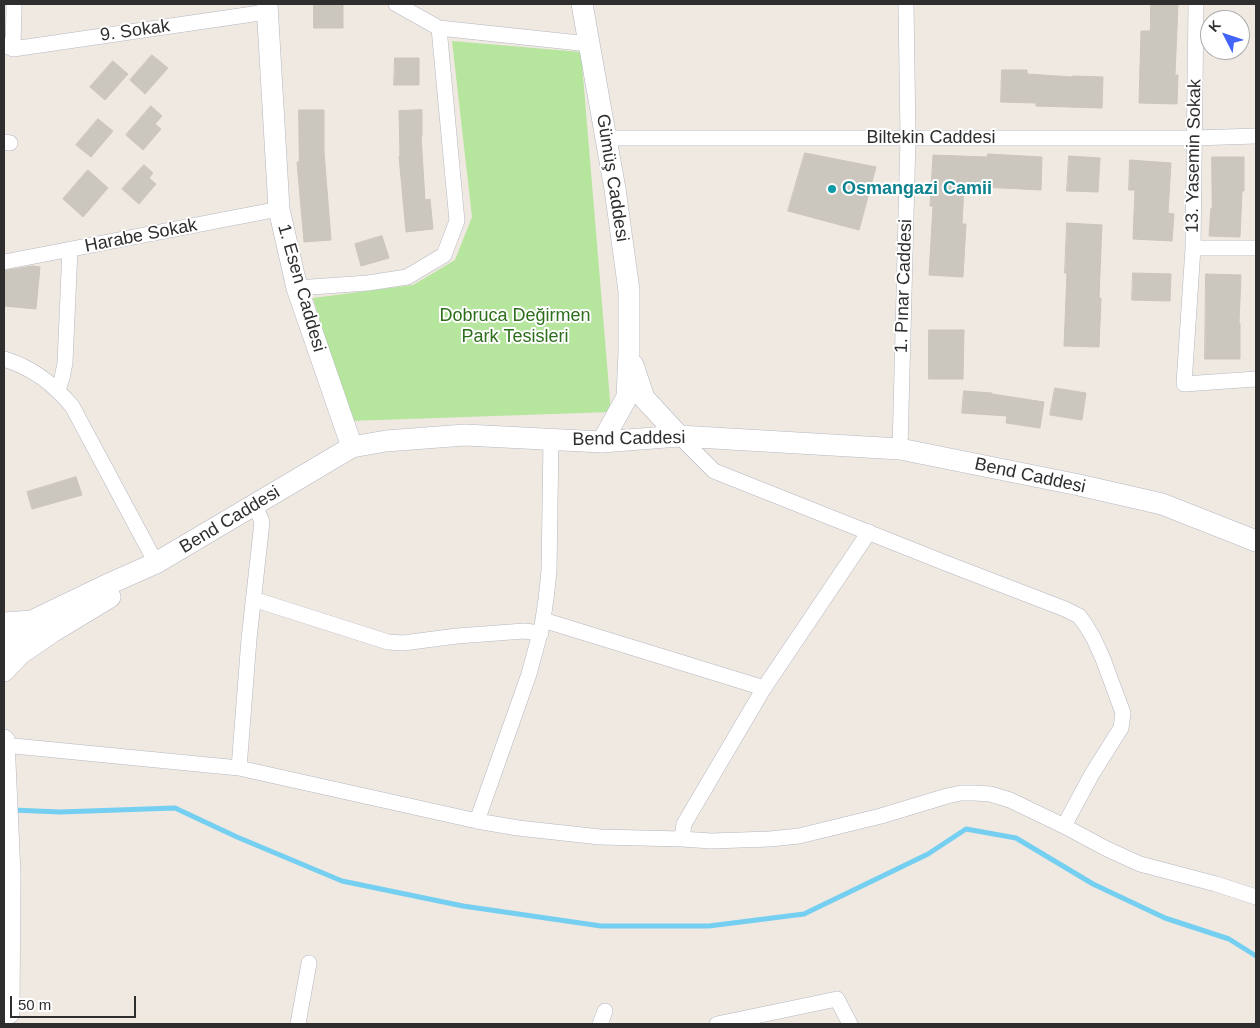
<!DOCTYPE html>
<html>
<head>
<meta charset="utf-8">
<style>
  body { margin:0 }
  #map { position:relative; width:1260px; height:1028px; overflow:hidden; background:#efe9e1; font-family:Helvetica,sans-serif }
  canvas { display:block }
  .frame { position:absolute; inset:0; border:5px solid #2e2e2e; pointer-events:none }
  .north { position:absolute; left:1200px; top:10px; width:50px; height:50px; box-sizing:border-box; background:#fff; border:1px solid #ababab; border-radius:50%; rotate:311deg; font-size:14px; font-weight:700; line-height:20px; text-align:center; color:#2e2e2e }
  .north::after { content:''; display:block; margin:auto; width:18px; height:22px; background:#4264fb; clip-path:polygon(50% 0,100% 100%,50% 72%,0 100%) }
  .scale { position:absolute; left:10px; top:996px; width:126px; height:22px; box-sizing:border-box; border:2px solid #2e2e2e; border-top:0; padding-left:6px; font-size:15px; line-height:18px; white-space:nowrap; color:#2e2e2e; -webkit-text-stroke:4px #fff; paint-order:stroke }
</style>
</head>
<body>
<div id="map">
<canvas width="1260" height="1028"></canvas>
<div class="frame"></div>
<div class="north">K</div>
<div class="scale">50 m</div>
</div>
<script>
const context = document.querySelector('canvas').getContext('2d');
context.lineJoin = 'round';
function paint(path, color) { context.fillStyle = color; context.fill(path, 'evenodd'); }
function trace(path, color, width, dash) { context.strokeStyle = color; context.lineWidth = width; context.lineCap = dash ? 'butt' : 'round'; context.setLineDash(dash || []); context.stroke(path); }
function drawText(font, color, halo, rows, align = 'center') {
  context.font = font + ' Helvetica,sans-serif'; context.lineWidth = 4; context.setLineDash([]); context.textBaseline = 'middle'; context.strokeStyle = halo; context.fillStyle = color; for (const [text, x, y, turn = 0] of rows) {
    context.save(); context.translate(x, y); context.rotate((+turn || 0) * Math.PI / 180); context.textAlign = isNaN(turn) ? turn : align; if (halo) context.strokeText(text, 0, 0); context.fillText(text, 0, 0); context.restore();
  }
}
paint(new Path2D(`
  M 452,41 L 581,52 L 611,412 L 349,421 L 313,298 L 413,285 L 455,260 L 472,217 Z`), '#b6e59e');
trace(new Path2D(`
  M 12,810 L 60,812 L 175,808 L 237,837 L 342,881 L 463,906 L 601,926 L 709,926 L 804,914 L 928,854 L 966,829 L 1016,838 L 1093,884 L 1165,918 L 1229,939 L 1256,956`), '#75cff0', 5);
const building = new Path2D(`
  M 314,4 L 343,4 L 343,28 L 314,28 Z
  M 1151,4 L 1178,4 L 1175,75 L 1178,75 L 1177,104 L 1139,103 L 1141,31 L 1150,31 Z
  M 152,55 L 168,68 L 145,94 L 130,80 Z
  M 395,58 L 419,58 L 419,85 L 394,85 Z
  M 113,61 L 128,74 L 105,100 L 90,87 Z
  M 1002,70 L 1027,70 L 1027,74 L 1072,77 L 1073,76 L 1103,77 L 1102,108 L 1036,106 L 1036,103 L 1001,102 Z
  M 151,106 L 162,116 L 155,124 L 161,129 L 143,150 L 126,135 Z
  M 299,110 L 324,110 L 324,152 L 331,240 L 304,242 L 297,162 L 299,162 Z
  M 422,110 L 422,136 L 421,136 L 425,200 L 430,199 L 433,229 L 406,232 L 399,156 L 400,156 L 399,111 Z
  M 98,119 L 113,131 L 91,157 L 76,145 Z
  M 805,153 L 876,167 L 859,230 L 788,211 Z
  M 988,154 L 1042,157 L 1041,190 L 964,186 L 962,224 L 966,224 L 963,277 L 929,275 L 933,206 L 930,206 L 933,155 L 987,157 Z
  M 1069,156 L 1100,158 L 1098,192 L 1067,191 Z
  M 1212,157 L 1244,157 L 1244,191 L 1242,191 L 1240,237 L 1209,236 L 1211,208 L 1212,208 Z
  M 1130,160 L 1171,163 L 1168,213 L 1174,214 L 1172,241 L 1133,239 L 1135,190 L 1129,190 Z
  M 144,165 L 153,173 L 149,178 L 156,184 L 139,204 L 122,189 Z
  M 88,170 L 108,188 L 83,217 L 63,199 Z
  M 1067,223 L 1102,225 L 1099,298 L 1101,298 L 1099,347 L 1064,346 L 1067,273 L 1065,273 Z
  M 382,236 L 389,258 L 361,266 L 355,244 Z
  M 33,266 L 40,267 L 36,309 L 4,306 L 4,271 Z
  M 1133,273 L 1171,274 L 1170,301 L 1132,300 Z
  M 1206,274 L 1241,275 L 1239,323 L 1240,323 L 1240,359 L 1205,359 Z
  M 929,330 L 964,330 L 963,379 L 929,379 Z
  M 1055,388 L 1086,393 L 1082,420 L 1050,415 Z
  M 964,391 L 992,393 L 992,394 L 1044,402 L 1040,428 L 1006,423 L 1007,416 L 962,413 Z
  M 76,477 L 82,495 L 32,509 L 27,492 Z`);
paint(building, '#cbc7bf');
trace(building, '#cbc5ba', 1);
const street = new Path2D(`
  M 396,4 L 439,28 L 589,44
  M 1196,4 L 1193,248 L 1184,384 L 1256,379
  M 4,45 L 13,49 L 267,12
  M 13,49 L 14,4
  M 606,138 L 1195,138 L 1256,136
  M 4,142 L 10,143
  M 1193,248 L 1256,248
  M 4,262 L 279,209
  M 297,288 L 368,283 L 407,277 L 444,255 L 457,221 L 439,28
  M 4,359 C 33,368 52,383 72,406 L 156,563
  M 58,390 L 62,378 L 65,363 L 70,249
  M 679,436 L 714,471 L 948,564 L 1065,609 L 1079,616 L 1085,624 L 1094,639 L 1103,659 L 1123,713 L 1121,728 L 1092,774 L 1064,826
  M 900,449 L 908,138 L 906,4
  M 253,599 L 388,642 L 403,643 L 457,636 L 524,631 L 541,633
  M 543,620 L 764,688
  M 4,745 L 239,768 L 477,821 L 518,828 L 600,837 L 682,839 L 711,841 L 770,839 L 799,836 L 881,816 L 947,796 L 961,793 L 975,793 L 990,794 L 1010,800 L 1064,826 L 1107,849 L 1140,864 L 1216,884 L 1256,897
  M 239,768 L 249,639 L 262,522 L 255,505
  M 477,821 L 529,674 L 542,626 L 546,599 L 549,571 L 551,440
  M 682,839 L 684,824 L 764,688 L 869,532
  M 298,1024 L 309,963
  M 600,1024 L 605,1011
  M 717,1024 L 837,999 L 850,1024`);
const secondary = new Path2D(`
  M 267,4 L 279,209 L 297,288 L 352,447
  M 582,4 L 615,189 L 629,291 L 629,353 L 627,397 L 602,442
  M 633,365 L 644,398 L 679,436
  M 4,623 L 32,621 L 111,583 L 156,563 L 352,447 L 386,441 L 465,435 L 602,442 L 679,436 L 900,449 L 1079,485 L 1162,504 L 1256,541
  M 4,645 L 10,639 L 32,622
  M 4,671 L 20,654 L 52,632 L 110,597
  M 4,740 L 10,874 L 9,1013`);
trace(street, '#b4b7c1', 16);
trace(secondary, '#b4b7c1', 22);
trace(street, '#fff', 15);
trace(secondary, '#fff', 21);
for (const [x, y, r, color] of [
  [832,189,5,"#0f9aa8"]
]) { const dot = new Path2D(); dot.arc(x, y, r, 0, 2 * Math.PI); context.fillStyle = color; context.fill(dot); trace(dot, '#fff', 2); }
drawText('18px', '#2e2e2e', '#fff', [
  ["9. Sokak",135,31,-8],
  ["Biltekin Caddesi",931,138],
  ["13. Yasemin Sokak",1194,156,-89],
  ["Gümüş Caddesi",612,178,81],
  ["Harabe Sokak",141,236,-11],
  ["1. Pınar Caddesi",904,286,-88],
  ["1. Esen Caddesi",301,288,74],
  ["Bend Caddesi",629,439,-1],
  ["Bend Caddesi",1030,476,12],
  ["Bend Caddesi",230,520,-31]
]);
drawText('bold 18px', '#0d838f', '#fff', [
  ["Osmangazi Camii",842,189]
], 'left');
drawText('18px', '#2c6e1b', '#fff', [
  ["Dobruca Değirmen",515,316],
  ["Park Tesisleri",515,337]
]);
</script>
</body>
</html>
